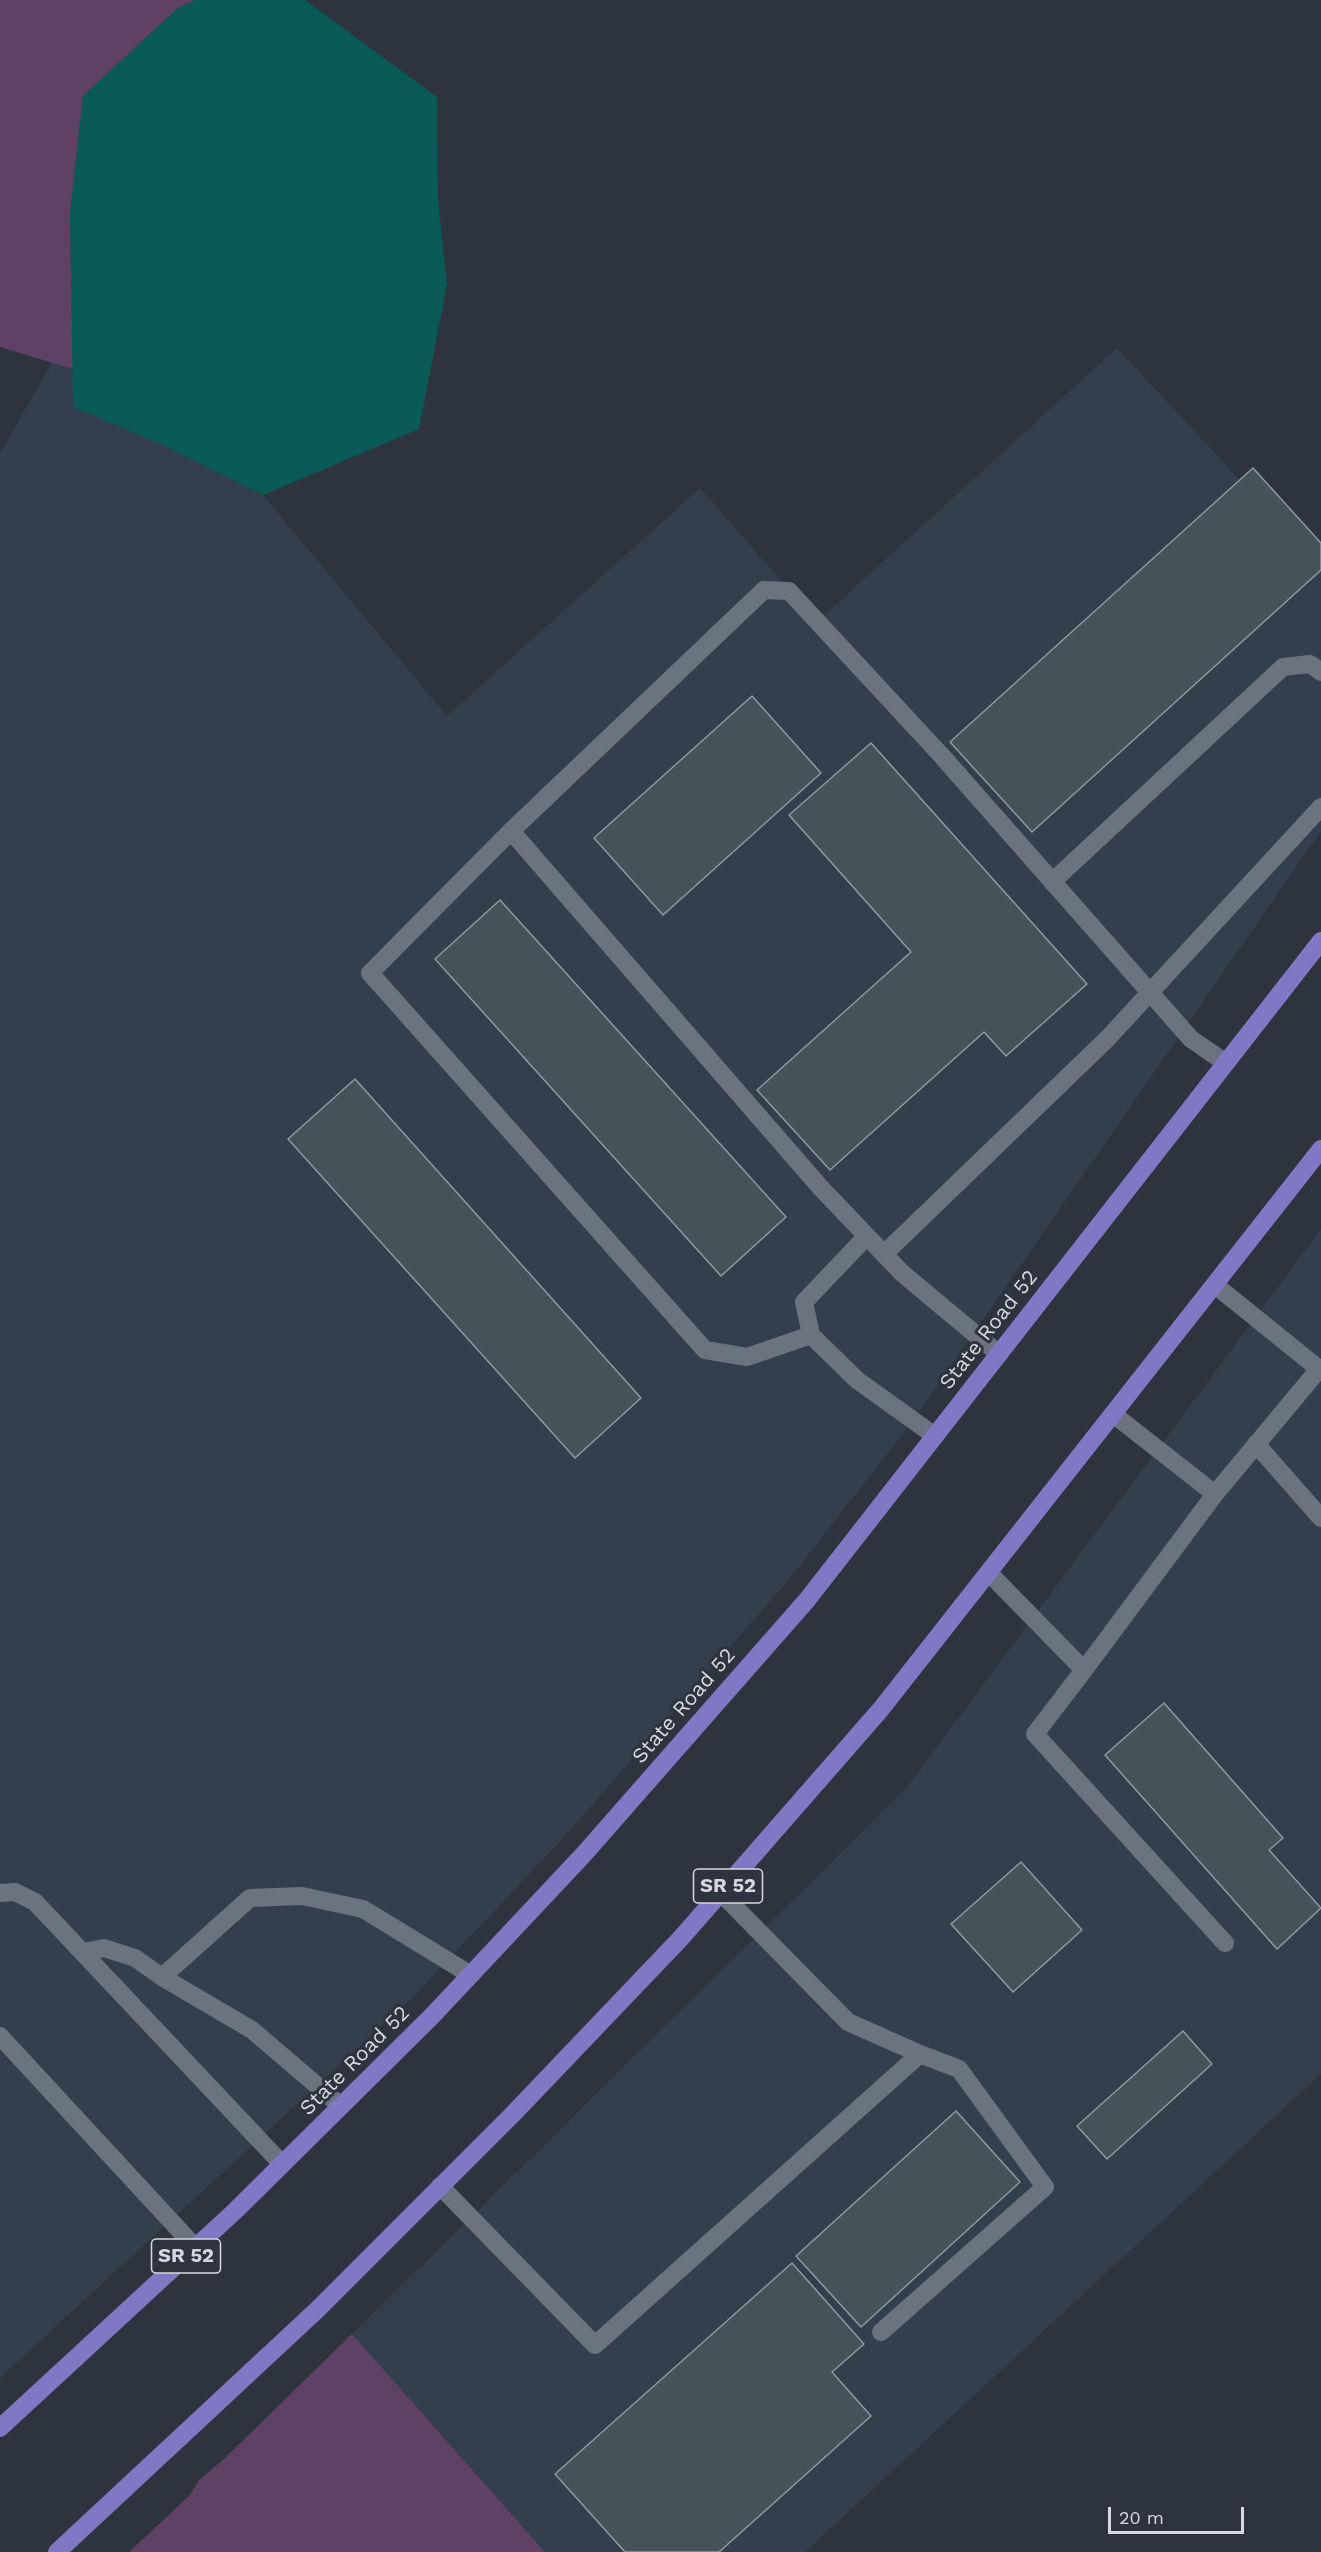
<!DOCTYPE html>
<html>
<head>
<meta charset="utf-8">
<style>
  body { margin:0 }
  #map { position:relative; width:1321px; height:2552px; overflow:hidden; background:#2d343e; font-family:"Work Sans",sans-serif }
  canvas { display:block }
  .scale { position:absolute; left:1108px; top:2507px; width:136px; height:27px; box-sizing:border-box; border:3px solid #d5d9df; border-top:0; padding-left:8px; font-size:18px; line-height:21px; white-space:nowrap; color:#d5d9df; -webkit-text-stroke:4px #2d343e; paint-order:stroke }
</style>
</head>
<body>
<div id="map">
<canvas width="1321" height="2552"></canvas>
<div class="scale">20 m</div>
</div>
<script>
const context = document.querySelector('canvas').getContext('2d');
context.lineJoin = 'round';
function paint(path, color) { context.fillStyle = color; context.fill(path, 'evenodd'); }
function trace(path, color, width, dash) { context.strokeStyle = color; context.lineWidth = width; context.lineCap = dash ? 'butt' : 'round'; context.setLineDash(dash || []); context.stroke(path); }
function drawText(font, color, halo, rows, align = 'center') {
  context.font = font + ' "Work Sans",sans-serif'; context.lineWidth = 6; context.setLineDash([]); context.textBaseline = 'middle'; context.strokeStyle = halo; context.fillStyle = color; for (const [text, x, y, turn = 0] of rows) {
    context.save(); context.translate(x, y); context.rotate((+turn || 0) * Math.PI / 180); context.textAlign = isNaN(turn) ? turn : align; if (halo) context.strokeText(text, 0, 0); context.fillText(text, 0, 0); context.restore();
  }
}
paint(new Path2D(`
  M 1117,348 L 1321,567 L 1321,831 L 913,1421 L 787,1582 L 565,1836 L 413,1997 L 0,2378 L 0,453 L 52,363 L 73,369 L 73,407 L 161,444 L 263,495 L 447,716 L 700,488 L 817,622 Z
  M 1321,1229 L 1321,2074 L 805,2552 L 545,2552 L 352,2334 L 905,1790 Z`), '#343f4e');
paint(new Path2D(`
  M 0,0 L 196,0 L 178,8 L 83,96 L 70,214 L 73,369 L 0,347 Z
  M 352,2334 L 545,2552 L 129,2552 L 189,2496 L 200,2479 L 224,2459 Z`), '#604166');
paint(new Path2D(`
  M 196,0 L 305,0 L 437,97 L 438,201 L 447,284 L 419,429 L 263,495 L 161,444 L 73,407 L 70,214 L 83,96 L 178,8 Z`), '#0a5a57');
const building = new Path2D(`
  M 1253,468 L 1321,543 L 1321,570 L 1032,832 L 950,742 Z
  M 752,696 L 821,773 L 663,915 L 594,838 Z
  M 871,743 L 1087,984 L 1006,1056 L 984,1032 L 830,1170 L 757,1090 L 911,952 L 789,815 Z
  M 500,900 L 786,1217 L 721,1276 L 435,959 Z
  M 355,1079 L 641,1398 L 575,1458 L 288,1139 Z
  M 1164,1703 L 1283,1838 L 1269,1850 L 1321,1908 L 1277,1949 L 1105,1755 Z
  M 1021,1862 L 1082,1930 L 1013,1992 L 951,1924 Z
  M 1183,2031 L 1212,2064 L 1107,2159 L 1077,2126 Z
  M 956,2111 L 1020,2182 L 861,2327 L 796,2256 Z
  M 792,2263 L 864,2344 L 832,2372 L 871,2416 L 719,2552 L 625,2552 L 555,2474 Z`);
paint(building, '#455358');
trace(building, '#8c9ba1', 1.5);
trace(new Path2D(`
  M 511,831 L 370,973 L 705,1350 L 747,1357 L 811,1335
  M 1052,882 L 1283,667 L 1310,664 L 1321,672
  M 867,1236 L 804,1302 L 811,1335 L 857,1380 L 935,1436
  M 884,1254 L 1107,1039 L 1321,807
  M 999,1354 L 902,1273 L 820,1187 L 511,831 L 764,590 L 789,591 L 941,755 L 1191,1039 L 1226,1063
  M 1113,1414 L 1215,1494 L 1319,1369 L 1215,1285
  M 1256,1444 L 1321,1518
  M 989,1573 L 1084,1670 L 1035,1734 L 1225,1943
  M 1084,1670 L 1215,1494
  M 0,1893 L 15,1892 L 35,1902 L 282,2164
  M 83,1952 L 104,1948 L 135,1958 L 162,1977 L 252,2030 L 341,2106
  M 162,1977 L 250,1898 L 302,1896 L 363,1909 L 471,1975
  M 0,2036 L 195,2247
  M 440,2186 L 595,2345 L 920,2054 L 848,2022 L 721,1893
  M 881,2332 L 1045,2187 L 959,2069 L 920,2054`), '#6b737e', 18);
trace(new Path2D(`
  M 0,2428 L 235,2211 L 432,2016 L 584,1854 L 807,1600 L 1321,941
  M 57,2552 L 318,2309 L 512,2115 L 681,1938 L 881,1709 L 1321,1149`), '#8178c5', 18);
for (const [x, y, w] of [
  [728,1886,69],
  [186,2256,69]
]) { const box = new Path2D(); box.roundRect(x - w / 2, y - 17, w, 34, 4.5); context.fillStyle = '#2d343e'; context.fill(box); trace(box, '#d5d9df', 1.5); }
drawText('bold 20px', '#d5d9df', null, [
  ["SR 52",728,1886],
  ["SR 52",186,2256]
]);
drawText('21px', '#d5d9df', '#2d343e', [
  ["State Road 52",989,1330,-52],
  ["State Road 52",684,1706,-49],
  ["State Road 52",355,2061,-45]
]);
</script>
</body>
</html>
